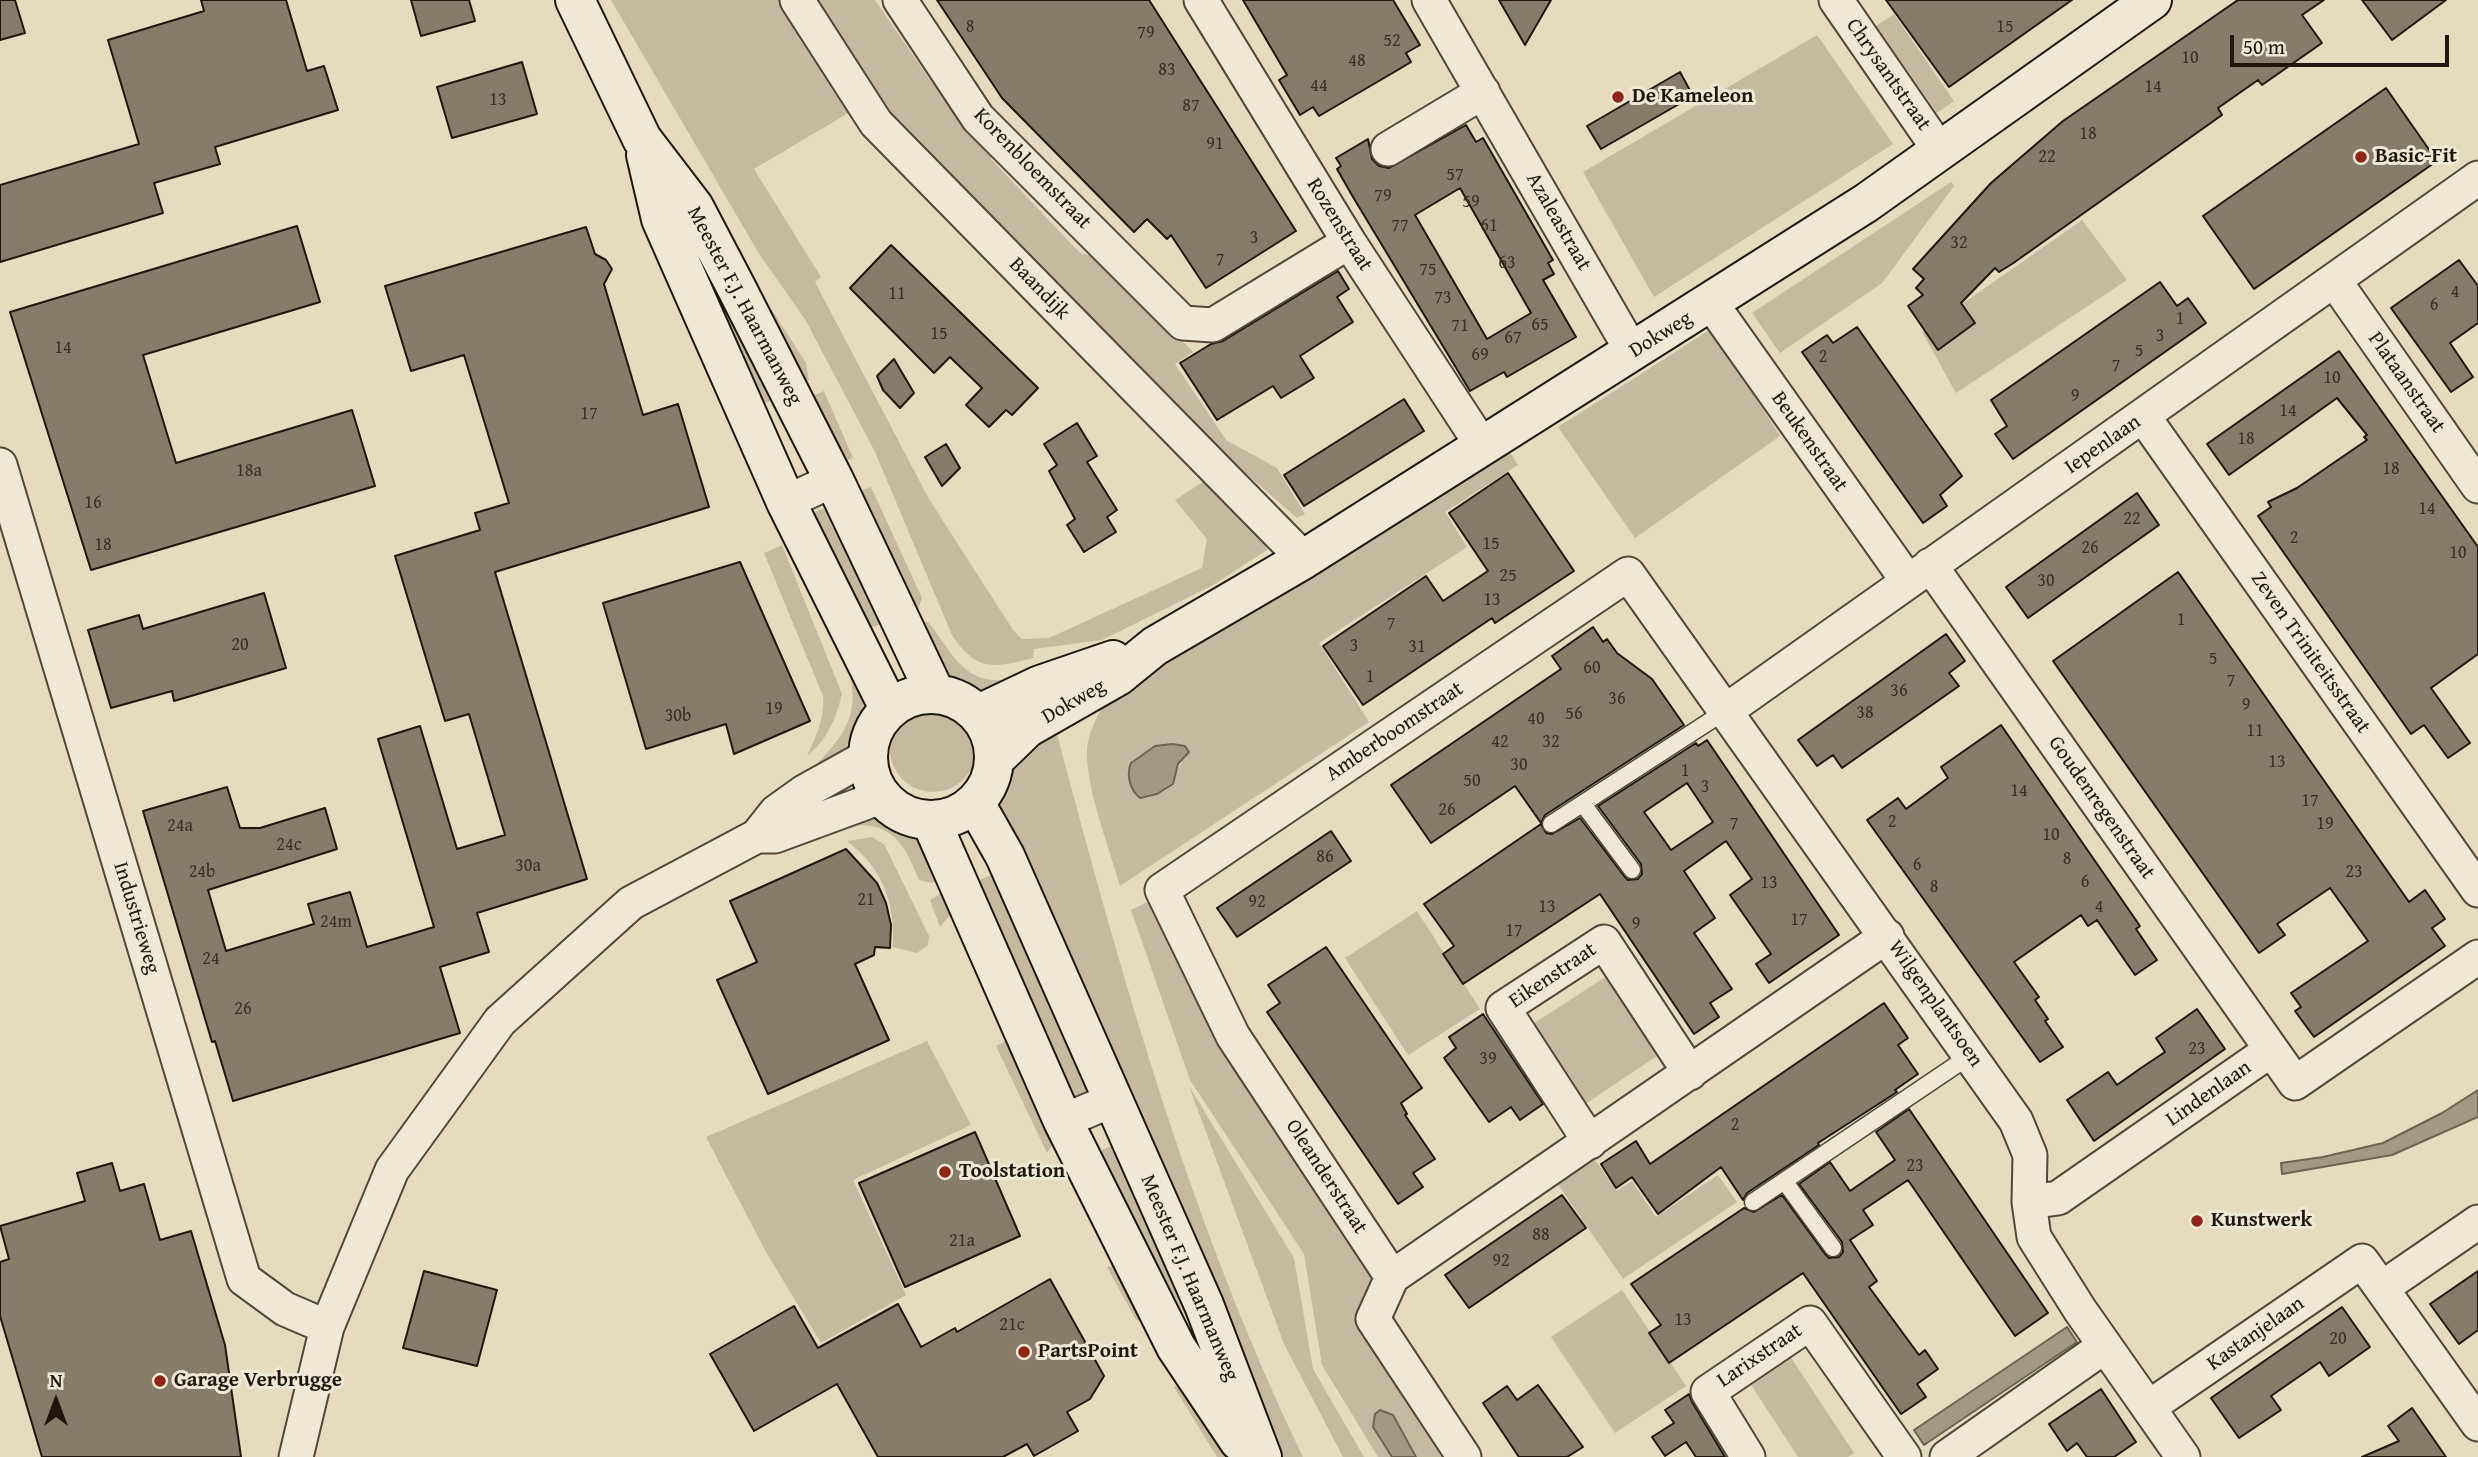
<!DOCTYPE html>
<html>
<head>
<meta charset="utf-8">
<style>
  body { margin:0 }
  #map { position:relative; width:2478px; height:1457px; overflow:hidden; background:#e6dbbe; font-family:"Gentium Book Plus",serif }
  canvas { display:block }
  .north { position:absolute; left:21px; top:1366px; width:70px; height:70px; -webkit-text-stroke:5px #efe8d5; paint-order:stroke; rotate:0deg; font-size:19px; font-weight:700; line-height:28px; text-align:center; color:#21160c }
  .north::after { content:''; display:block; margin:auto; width:24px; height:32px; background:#21160c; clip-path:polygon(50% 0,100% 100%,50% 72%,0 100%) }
  .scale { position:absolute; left:2230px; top:35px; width:219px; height:32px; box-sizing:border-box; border:4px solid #21160c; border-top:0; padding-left:9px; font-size:21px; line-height:24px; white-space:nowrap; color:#21160c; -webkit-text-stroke:5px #efe8d5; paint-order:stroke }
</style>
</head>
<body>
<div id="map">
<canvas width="2478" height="1457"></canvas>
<div class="north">N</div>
<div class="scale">50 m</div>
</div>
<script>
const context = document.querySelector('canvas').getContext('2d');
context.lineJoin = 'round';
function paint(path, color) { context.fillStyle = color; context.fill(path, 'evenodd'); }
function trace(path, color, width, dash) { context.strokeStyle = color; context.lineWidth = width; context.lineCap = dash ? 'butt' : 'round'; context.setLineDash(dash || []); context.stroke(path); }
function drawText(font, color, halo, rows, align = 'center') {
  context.font = font + ' "Gentium Book Plus",serif'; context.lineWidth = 6; context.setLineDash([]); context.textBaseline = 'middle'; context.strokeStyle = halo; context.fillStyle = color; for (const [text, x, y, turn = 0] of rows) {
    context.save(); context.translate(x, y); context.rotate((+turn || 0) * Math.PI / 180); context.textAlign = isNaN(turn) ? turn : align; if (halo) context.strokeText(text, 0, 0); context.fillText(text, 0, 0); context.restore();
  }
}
paint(new Path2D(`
  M 611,0 L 784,0 L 855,109 L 754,169 L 821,277 L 815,282 L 929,499 L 1013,630 L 1022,639 L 1049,638 L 1202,568 L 1207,539 L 1175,500 L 1206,480 L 1264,542 L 1267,550 L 1213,585 L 1102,640 L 1034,649 L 1033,658 C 995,668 976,672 952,635 L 875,452 L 806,321 L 758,252 Z
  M 816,0 L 875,0 L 932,83 L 946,85 L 991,143 L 991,159 L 1080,253 L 1101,258 L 1193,352 L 1175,364 L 1226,440 L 1277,468 L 1305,514 L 1297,518 L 1169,406 L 898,123 Z
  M 1894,14 L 1954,101 L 1937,113 L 1876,26 Z
  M 1817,35 L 1893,144 L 1654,297 L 1583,172 Z
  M 664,176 L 782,396 L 759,406 Z
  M 1951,182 L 1954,186 L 1882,283 L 1780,353 L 1752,313 Z
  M 2082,220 L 2127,280 L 1956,393 L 1922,332 Z
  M 718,226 L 806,363 L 809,380 L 797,384 Z
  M 1711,329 L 1780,436 L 1635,538 L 1558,427 Z
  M 824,391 L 853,458 L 836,465 L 807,398 Z
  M 1508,449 L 1518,465 L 1445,512 L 1467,547 L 1319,643 L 1369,722 L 1120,886 C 1110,850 1086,789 1087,752 C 1087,734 1097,717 1105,701 ZM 1155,746 L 1188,752 L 1166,790 L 1147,798 L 1133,792 L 1128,770 Z
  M 871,487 L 922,598 L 918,609 L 906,613 L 854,493 Z
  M 835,504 L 889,621 L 860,632 L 809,514 Z
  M 782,545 L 842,694 C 836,718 827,741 807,756 C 816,736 825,718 823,696 L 764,553 Z
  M 928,622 C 953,652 961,684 1008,680 L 998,693 L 981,691 L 936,667 L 918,623 Z
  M 845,657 L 865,702 L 850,741 L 839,758 L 806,775 C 846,735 864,714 845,657 Z
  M890 749a43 43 0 1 1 86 0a43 43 0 1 1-86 0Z
  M 1051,726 L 1057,734 C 1122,980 1192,1227 1303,1457 L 1278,1457 L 993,803 L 1010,757 Z
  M 878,813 L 916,831 L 945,876 L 932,883 L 919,880 C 905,845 892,821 850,826 Z
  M 872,837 L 884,844 L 929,936 L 928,945 L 917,953 L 893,947 C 895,903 883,868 847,841 Z
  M 999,871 L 1089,1093 L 1076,1099 L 1069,1099 L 973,883 Z
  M 950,888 L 958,905 L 940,927 L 930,900 Z
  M 1151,900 L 1375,1276 L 1360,1321 L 1450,1457 L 1416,1457 L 1403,1431 L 1385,1410 L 1378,1438 L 1392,1457 L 1378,1457 L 1322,1365 L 1304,1254 L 1190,1080 L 1131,910 Z
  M 1417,911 L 1480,1009 L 1408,1055 L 1345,958 Z
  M 1613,972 L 1666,1050 L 1581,1107 L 1527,1028 Z
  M 1018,1035 L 1053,1144 L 1047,1153 L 996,1046 Z
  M 927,1041 L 971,1125 L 853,1180 L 906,1295 L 821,1343 L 766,1252 L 706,1137 Z
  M 1189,1086 L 1294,1258 L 1313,1369 L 1364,1457 L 1343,1457 L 1284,1344 Z
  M 1113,1146 L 1204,1351 L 1100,1157 L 1103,1149 Z
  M 1594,1158 L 1617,1191 L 1632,1181 L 1656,1217 L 1718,1175 L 1737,1202 L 1623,1279 L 1557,1183 Z
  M 1119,1265 L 1143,1322 L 1136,1320 L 1107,1267 Z
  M 1622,1290 L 1686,1386 L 1615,1433 L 1551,1337 Z
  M 1784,1347 L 1854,1453 L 1848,1457 L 1798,1457 L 1744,1374 Z
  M 1189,1385 L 1231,1457 L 1217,1457 L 1174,1387 Z`), '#c5baa0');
const water = new Path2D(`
  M 1172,744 L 1185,746 L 1189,752 L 1178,764 L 1173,784 L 1157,794 L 1140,798 C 1130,790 1126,775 1131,763 L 1155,746 Z
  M 2478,1090 L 2478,1117 L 2392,1155 L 2282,1174 L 2281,1163 L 2323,1157 L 2383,1143 L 2442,1113 Z
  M 2067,1327 L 2077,1342 L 1924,1445 L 1914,1430 Z
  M 1380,1410 L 1393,1415 L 1416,1457 L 1392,1457 L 1373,1427 L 1375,1414 Z`);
paint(water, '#a39881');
trace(water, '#6f6452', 2);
const building = new Path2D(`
  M 0,0 L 15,0 L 25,33 L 0,40 Z
  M 201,0 L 286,0 L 307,71 L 324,66 L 338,110 L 215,147 L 220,164 L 154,183 L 163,213 L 0,262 L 0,185 L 139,144 L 108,40 L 204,11 Z
  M 411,0 L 469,0 L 475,21 L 421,36 Z
  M 937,0 L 1149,0 L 1296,231 L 1206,288 L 1171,235 L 1167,239 L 1147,219 L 1134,232 L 1002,98 Z
  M 1243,0 L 1393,0 L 1420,45 L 1406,53 L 1411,62 L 1396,71 L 1319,116 L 1313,107 L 1300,115 L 1279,80 L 1287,75 Z
  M 1499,0 L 1551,0 L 1525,45 Z
  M 1886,0 L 2072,0 L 1949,87 Z
  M 2238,0 L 2324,0 L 2302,15 L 2322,43 L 2262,85 L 2258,80 L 2218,108 L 2222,115 L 2012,264 L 1999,272 L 1995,268 L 1961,303 L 1975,323 L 1938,350 L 1908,306 L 1923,295 L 1916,288 L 1924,279 L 1913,269 L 1991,183 L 2063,121 Z
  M 2362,0 L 2446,0 L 2392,40 Z
  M 522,62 L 537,114 L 452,138 L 437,87 Z
  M 1680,72 L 1693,96 L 1601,149 L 1587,126 Z
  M 2386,88 L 2437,161 L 2254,289 L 2203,216 Z
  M 1466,125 L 1476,142 L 1483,138 L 1553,260 L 1548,263 L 1554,274 L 1543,280 L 1576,337 L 1507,377 L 1504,372 L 1470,391 L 1353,197 L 1337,169 L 1341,166 L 1336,158 L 1368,139 L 1372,159 L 1379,166 L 1389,168 ZM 1460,188 L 1531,313 L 1487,339 L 1415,215 Z
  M 297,226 L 320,302 L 143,355 L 176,463 L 352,410 L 375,486 L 91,570 L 10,312 Z
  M 586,227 L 595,254 L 606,260 L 612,269 L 604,284 L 643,415 L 678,404 L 709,507 L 495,572 L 587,879 L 477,913 L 489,952 L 440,967 L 460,1033 L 233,1101 L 215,1041 L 212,1042 L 143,811 L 227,787 L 240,828 L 260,828 L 325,808 L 337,849 L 208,890 L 226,951 L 314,924 L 308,904 L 350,892 L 367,947 L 434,927 L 378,739 L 420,726 L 457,849 L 505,835 L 469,714 L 445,721 L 395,556 L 480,530 L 475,513 L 509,503 L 464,355 L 411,371 L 385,286 Z
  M 891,245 L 1038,388 L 1012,415 L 1006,410 L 989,427 L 966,405 L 982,388 L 950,357 L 934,373 L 850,288 Z
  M 2459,260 L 2478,286 L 2478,323 L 2450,343 L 2473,377 L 2451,392 L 2391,308 Z
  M 1338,271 L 1349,289 L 1337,297 L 1353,322 L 1300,356 L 1314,378 L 1281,398 L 1273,386 L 1217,420 L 1180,363 L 1211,344 L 1223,341 Z
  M 2160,282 L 2177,306 L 2188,298 L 2206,323 L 2013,459 L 1995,434 L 2007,426 L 1991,400 Z
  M 1857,327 L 1962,476 L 1940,495 L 1947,506 L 1923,523 L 1802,352 L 1827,335 L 1833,343 Z
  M 2339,351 L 2478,547 L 2478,654 L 2431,688 L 2470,743 L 2448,758 L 2424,725 L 2411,734 L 2258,516 L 2271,507 L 2268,502 L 2297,488 L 2367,440 L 2364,437 L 2367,435 L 2337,398 L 2229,475 L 2207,444 Z
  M 894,359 L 914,393 L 900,408 L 883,390 L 877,376 Z
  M 1404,399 L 1424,431 L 1304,506 L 1284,475 Z
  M 1077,423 L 1097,456 L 1087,462 L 1117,510 L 1107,517 L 1116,532 L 1084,552 L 1067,525 L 1075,519 L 1049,471 L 1057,465 L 1044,444 Z
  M 946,444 L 960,468 L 942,486 L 925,457 Z
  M 1508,473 L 1574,571 L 1495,623 L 1492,618 L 1363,705 L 1323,646 L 1426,576 L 1443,601 L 1488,571 L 1449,513 Z
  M 2137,493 L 2159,525 L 2028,618 L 2006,587 Z
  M 740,562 L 810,721 L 734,754 L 726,724 L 646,749 L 603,603 Z
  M 2178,572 L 2409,902 L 2425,890 L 2445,919 L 2432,928 L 2445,946 L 2314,1037 L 2295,1011 L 2301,1007 L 2291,993 L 2368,941 L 2330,888 L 2277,924 L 2285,935 L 2259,953 L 2053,661 Z
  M 264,593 L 286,668 L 174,701 L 172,691 L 111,708 L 88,630 L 139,615 L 143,629 Z
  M 1593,627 L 1603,642 L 1607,639 L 1617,653 L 1652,679 L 1684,725 L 1545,815 L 1541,823 L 1515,786 L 1431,843 L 1391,785 L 1561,669 L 1552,656 Z
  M 1946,634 L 1965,661 L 1949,673 L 1959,686 L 1842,768 L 1833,755 L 1817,766 L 1798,740 Z
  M 2001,725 L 2140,926 L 2136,929 L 2157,960 L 2135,975 L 2097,920 L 2088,926 L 2081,915 L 2014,962 L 2039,997 L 2035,1000 L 2048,1019 L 2045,1021 L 2063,1047 L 2040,1062 L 1867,820 L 1898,798 L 1906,809 L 1948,778 L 1941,767 Z
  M 1707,740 L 1839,935 L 1769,983 L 1756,964 L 1771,954 L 1730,895 L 1752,879 L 1726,841 L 1684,871 L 1715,918 L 1694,933 L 1732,989 L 1710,1003 L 1719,1017 L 1694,1034 L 1600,894 L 1463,984 L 1443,954 L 1454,946 L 1424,904 L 1541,824 L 1546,833 L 1552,834 L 1580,818 L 1624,876 L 1628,880 L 1638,879 L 1642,874 L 1641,864 L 1598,806 L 1696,743 L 1698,746 ZM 1687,783 L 1713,822 L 1671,850 L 1644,812 Z
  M 1331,831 L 1351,861 L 1237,937 L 1217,908 Z
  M 846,849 L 877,883 L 886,903 L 891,925 L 890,948 L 875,947 L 874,955 L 855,964 L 889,1040 L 768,1094 L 717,980 L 757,962 L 730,901 Z
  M 1326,947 L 1422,1088 L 1401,1103 L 1407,1114 L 1405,1115 L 1435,1159 L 1413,1173 L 1423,1187 L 1398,1204 L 1267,1012 L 1280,1003 L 1268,985 Z
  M 1884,1003 L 1908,1038 L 1898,1045 L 1918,1074 L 1895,1090 L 1897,1092 L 1818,1143 L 1819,1145 L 1747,1193 L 1743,1200 L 1721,1167 L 1658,1214 L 1632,1177 L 1616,1188 L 1601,1164 L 1636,1141 L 1650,1164 Z
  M 2197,1009 L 2225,1049 L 2094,1141 L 2067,1100 L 2108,1072 L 2117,1085 L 2141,1068 L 2165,1052 L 2156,1038 Z
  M 1483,1014 L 1543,1104 L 1520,1120 L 1511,1107 L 1489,1122 L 1444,1058 L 1456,1048 L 1449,1037 Z
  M 1909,1109 L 2048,1313 L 2015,1336 L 1908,1180 L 1863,1210 L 1873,1225 L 1850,1240 L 1877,1281 L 1869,1287 L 1919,1355 L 1925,1350 L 1938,1369 L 1917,1384 L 1926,1397 L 1901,1414 L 1803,1273 L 1669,1363 L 1649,1333 L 1661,1325 L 1631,1284 L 1744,1208 L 1754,1212 L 1782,1195 L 1825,1254 L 1829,1258 L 1839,1257 L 1843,1252 L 1842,1242 L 1799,1184 L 1830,1162 L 1850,1191 L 1895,1160 L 1876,1132 Z
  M 975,1132 L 1020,1236 L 905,1287 L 859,1183 Z
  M 112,1163 L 120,1191 L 144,1184 L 160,1240 L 191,1231 L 225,1345 L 241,1457 L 42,1457 L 0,1316 L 0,1262 L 9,1259 L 0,1226 L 85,1201 L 77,1173 Z
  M 1562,1195 L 1586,1228 L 1469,1308 L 1445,1275 Z
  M 424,1271 L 497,1290 L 477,1366 L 403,1348 Z
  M 2478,1271 L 2478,1330 L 2459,1344 L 2430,1304 Z
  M 1050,1279 L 1104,1376 L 1090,1399 L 1067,1412 L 1078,1431 L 1034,1456 L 1027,1444 L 1003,1457 L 878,1457 L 837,1384 L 754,1431 L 710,1354 L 794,1306 L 818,1348 L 898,1304 L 921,1347 L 955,1328 L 957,1332 Z
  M 2342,1307 L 2370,1347 L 2329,1376 L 2320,1362 L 2271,1396 L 2281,1410 L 2239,1438 L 2211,1398 Z
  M 1538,1385 L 1583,1447 L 1567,1457 L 1519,1457 L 1483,1403 L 1507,1386 L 1517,1400 Z
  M 2101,1389 L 2136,1442 L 2114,1457 L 2087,1457 L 2077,1443 L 2067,1451 L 2049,1424 Z
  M 1689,1394 L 1692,1402 L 1725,1457 L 1696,1457 L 1686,1442 L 1665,1456 L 1652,1437 L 1674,1423 L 1665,1410 Z
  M 2412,1408 L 2446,1457 L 2362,1457 L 2399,1441 L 2388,1426 Z`);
paint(building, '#877c69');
trace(building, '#21160c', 2);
const lane = new Path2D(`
  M 1583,804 L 1632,870
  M 1551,824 L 1727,710
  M 1785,1182 L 1833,1248
  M 1753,1202 L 1971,1055`);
const street = new Path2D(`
  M 797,0 L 876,123 L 1304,559
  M 900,0 L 978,118 L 1183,323 L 1213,325 L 1349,242
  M 1201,0 L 1349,242 L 1483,447
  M 1429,0 L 1633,353
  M 1836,0 L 1940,151
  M 1388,149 L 1483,92
  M 2334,280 L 2478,486
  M 1711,303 L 1907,580
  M 2143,416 L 2478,890
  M 0,465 L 244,1279 L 285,1309 L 327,1327
  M 786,502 L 834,480
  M 1930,565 L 2295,1083 L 2478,957
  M 1727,710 L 2478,178
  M 757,836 L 775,836 L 881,797
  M 1063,1121 L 1113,1100
  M 1590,1142 L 1503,1008 L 1604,942 L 1690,1073
  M 2029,1202 L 2058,1198 L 2271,1050
  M 1392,1277 L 1233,1036 L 1162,890 L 1628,574 L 2016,1121 L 2030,1155 L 2029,1202 L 2034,1237 L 2080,1310 L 2183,1457
  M 1392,1277 L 1887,936
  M 1392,1277 L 1373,1319 L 1464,1457
  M 2382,1288 L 2478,1222
  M 2149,1407 L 2362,1261 L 2478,1424
  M 296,1457 L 327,1327 L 392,1170 L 500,1021 L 631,903 L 757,836 L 776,812 L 804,792 L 867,757
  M 1748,1457 L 1708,1392 L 1810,1323 L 1904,1457
  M 1947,1457 L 2105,1346`);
const secondary = new Path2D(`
  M 575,0 L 642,139 L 694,207 L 737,289 L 834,480 L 935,693
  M 646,155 L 661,219 L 786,502 L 889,708
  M868 757a63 63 0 1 1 126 0a63 63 0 1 1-126 0Z
  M 979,714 L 1040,685 L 1113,660
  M 995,759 L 1027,728 L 1118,676 L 1155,646 L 1304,559 L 1866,203 L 2152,0
  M 975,803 L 1005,856 L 1204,1305 L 1262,1457
  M 931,821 L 1063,1121 L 1176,1347 L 1239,1441`);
trace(lane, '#524738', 19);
trace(street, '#524738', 37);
trace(secondary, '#21160c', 42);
trace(lane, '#efe8d5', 16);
trace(street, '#efe8d5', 33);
trace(secondary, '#efe8d5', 38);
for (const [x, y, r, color] of [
  [1618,97,7,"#8f2418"],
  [2361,157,7,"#8f2418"],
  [945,1172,7,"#8f2418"],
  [2197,1221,7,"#8f2418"],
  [1024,1352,7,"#8f2418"],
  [160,1381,7,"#8f2418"]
]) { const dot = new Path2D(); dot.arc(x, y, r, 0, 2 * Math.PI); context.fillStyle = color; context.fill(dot); trace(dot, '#efe8d5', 2.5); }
drawText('18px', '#3a3023', null, [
  ["8",970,27],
  ["15",2005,27],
  ["79",1146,33],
  ["52",1392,41],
  ["10",2190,58],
  ["48",1357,61],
  ["83",1167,70],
  ["44",1319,86],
  ["14",2153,87],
  ["13",498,100],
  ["87",1191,106],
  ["18",2088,134],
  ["91",1215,144],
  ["22",2047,157],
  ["57",1455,175],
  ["79",1383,196],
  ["59",1471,202],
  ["77",1400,226],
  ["61",1489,226],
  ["3",1254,238],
  ["32",1959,243],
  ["7",1220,260],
  ["63",1507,263],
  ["75",1428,270],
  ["4",2455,292],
  ["11",897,294],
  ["73",1443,298],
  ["6",2434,305],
  ["1",2180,319],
  ["65",1540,325],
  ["71",1460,326],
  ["15",939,334],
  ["3",2160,336],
  ["67",1513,338],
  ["14",63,348],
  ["5",2139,351],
  ["69",1480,355],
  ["2",1823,357],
  ["7",2116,366],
  ["10",2332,378],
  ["9",2075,396],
  ["14",2288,411],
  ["17",589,414],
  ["18",2246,439],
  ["18",2391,469],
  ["18a",249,471],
  ["16",93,503],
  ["14",2427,509],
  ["22",2132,519],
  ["2",2294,538],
  ["15",1491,544],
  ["18",103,545],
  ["26",2090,548],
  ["10",2458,553],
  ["25",1508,576],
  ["30",2046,581],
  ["13",1492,600],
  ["1",2181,620],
  ["7",1391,624],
  ["20",240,645],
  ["3",1354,646],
  ["31",1417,647],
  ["5",2213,659],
  ["60",1592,668],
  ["1",1370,677],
  ["7",2231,681],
  ["36",1899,691],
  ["36",1617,699],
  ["9",2246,705],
  ["19",774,709],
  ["38",1865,713],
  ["56",1574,714],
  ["30b",678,716],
  ["40",1536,719],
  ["11",2255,731],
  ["42",1500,742],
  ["32",1551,742],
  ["13",2277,762],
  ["30",1519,765],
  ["1",1685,771],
  ["50",1472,781],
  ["3",1705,787],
  ["14",2019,791],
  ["17",2310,801],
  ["26",1447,810],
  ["2",1892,822],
  ["7",1734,824],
  ["19",2325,824],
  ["24a",180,826],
  ["10",2051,835],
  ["24c",289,845],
  ["86",1325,857],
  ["8",2067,859],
  ["6",1917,865],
  ["30a",528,866],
  ["24b",202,872],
  ["23",2354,872],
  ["6",2085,882],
  ["13",1769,883],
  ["8",1934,887],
  ["21",866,900],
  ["92",1257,902],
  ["13",1547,907],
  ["4",2099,907],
  ["17",1799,920],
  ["24m",336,922],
  ["9",1636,924],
  ["17",1514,931],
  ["24",211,959],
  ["26",243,1009],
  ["23",2197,1049],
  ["39",1488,1059],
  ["2",1735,1125],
  ["23",1915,1166],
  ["88",1541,1235],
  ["21a",962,1241],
  ["92",1501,1261],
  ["13",1683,1320],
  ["21c",1012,1325],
  ["20",2338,1339]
]);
drawText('21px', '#21160c', '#efe8d5', [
  ["Chrysantstraat",1888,75,55],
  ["Korenbloemstraat",1032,169,46],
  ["Azaleastraat",1558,222,60],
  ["Rozenstraat",1339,225,58],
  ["Baandijk",1039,289,46],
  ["Meester F.J. Haarmanweg",744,306,62],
  ["Dokweg",1661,335,-32],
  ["Plataanstraat",2406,383,55],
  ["Beukenstraat",1809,442,55],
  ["Iepenlaan",2103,445,-35],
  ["Zeven Triniteitsstraat",2310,653,55],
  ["Dokweg",1074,702,-30],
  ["Amberboomstraat",1395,732,-34],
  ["Goudenregenstraat",2101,808,55],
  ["Industrieweg",136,918,73],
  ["Eikenstraat",1553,976,-34],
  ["Wilgenplantsoen",1935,1004,55],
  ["Lindenlaan",2209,1094,-35],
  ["Oleanderstraat",1326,1177,57],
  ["Meester F.J. Haarmanweg",1189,1278,67],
  ["Kastanjelaan",2256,1334,-35],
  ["Larixstraat",1760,1356,-34]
]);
drawText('bold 21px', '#21160c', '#efe8d5', [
  ["De Kameleon",1632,97],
  ["Basic-Fit",2375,157],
  ["Toolstation",959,1172],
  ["Kunstwerk",2211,1221],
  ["PartsPoint",1038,1352],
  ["Garage Verbrugge",174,1381]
], 'left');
</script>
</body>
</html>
